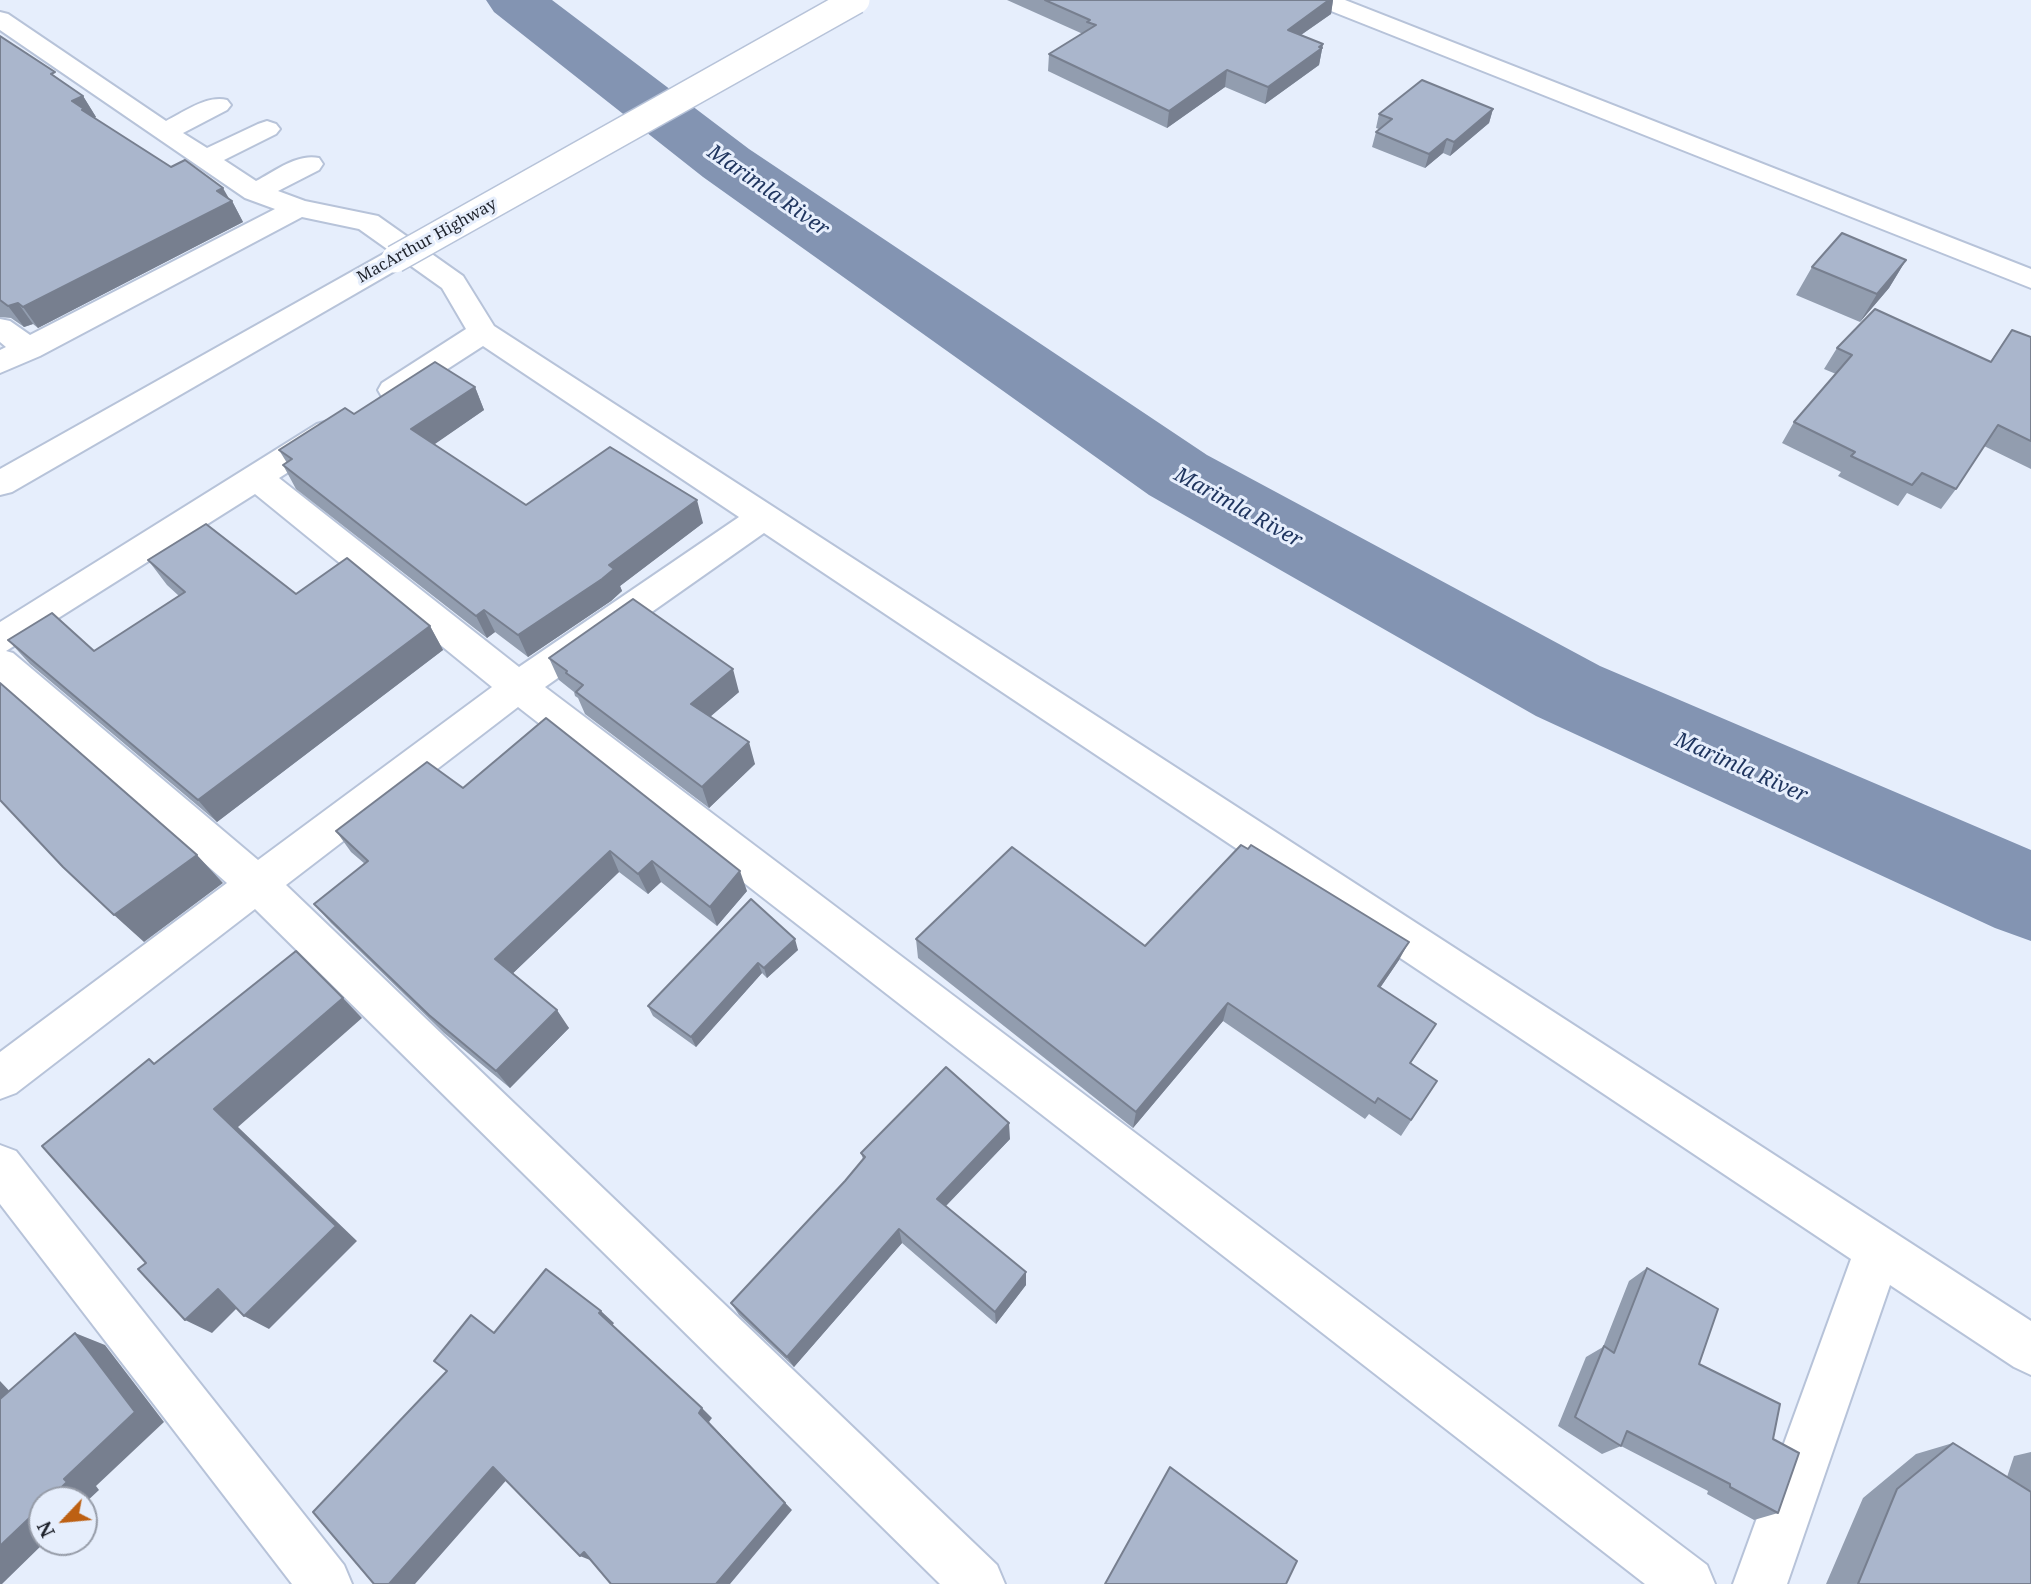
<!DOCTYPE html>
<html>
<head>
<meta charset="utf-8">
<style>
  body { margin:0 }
  #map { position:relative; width:2031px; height:1584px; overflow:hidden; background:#e6eefc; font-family:"Noto Serif",serif }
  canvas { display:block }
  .north { position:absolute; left:28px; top:1486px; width:70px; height:70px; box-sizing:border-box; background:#e6eefc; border:2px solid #969ca8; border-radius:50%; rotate:244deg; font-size:19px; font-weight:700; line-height:28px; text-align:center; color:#1e222b }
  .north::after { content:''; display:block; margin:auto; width:24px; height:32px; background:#bd6013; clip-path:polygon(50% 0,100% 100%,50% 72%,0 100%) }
</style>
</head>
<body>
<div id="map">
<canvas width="2031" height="1584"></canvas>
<div class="north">N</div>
</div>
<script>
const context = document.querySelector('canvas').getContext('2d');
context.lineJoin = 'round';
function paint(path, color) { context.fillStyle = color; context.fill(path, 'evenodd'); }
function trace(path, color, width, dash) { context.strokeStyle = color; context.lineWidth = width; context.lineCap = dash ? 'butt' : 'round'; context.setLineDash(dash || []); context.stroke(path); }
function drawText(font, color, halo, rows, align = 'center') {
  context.font = font + ' "Noto Serif",serif'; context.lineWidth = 6; context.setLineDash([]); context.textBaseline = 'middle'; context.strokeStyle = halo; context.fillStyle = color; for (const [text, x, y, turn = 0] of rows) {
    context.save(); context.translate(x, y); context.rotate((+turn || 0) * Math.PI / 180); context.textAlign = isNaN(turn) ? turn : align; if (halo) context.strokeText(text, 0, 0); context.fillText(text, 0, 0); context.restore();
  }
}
paint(new Path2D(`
  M 486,0 L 552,0 L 749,149 L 1207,455 L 1600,666 L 2031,850 L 2031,941 L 1995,928 L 1536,716 L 1149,495 L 703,177 L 494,12 Z`), '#8394b2');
const minor = new Path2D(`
  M 1312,0 L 1345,0 L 2031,269 L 2031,288 L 1316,5 Z
  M 0,12 L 8,14 L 166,121 C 184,112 207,95 227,100 L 231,105 L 227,110 L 183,133 L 207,148 L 258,124 L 267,121 L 276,124 L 280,129 L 276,134 L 224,160 L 256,181 C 275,171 298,153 319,158 L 323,164 L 319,170 L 278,191 L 305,201 L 378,216 L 463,276 L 494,326 L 2031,1321 L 2031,1375 L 2014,1367 L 1890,1285 L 1787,1584 L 1733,1584 L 1851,1259 L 764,533 L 545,687 L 1707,1565 L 1715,1584 L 1645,1584 L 518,707 L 286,885 L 997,1565 L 1005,1584 L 940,1584 L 255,909 L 16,1093 L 0,1099 L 0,1052 L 227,883 L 0,684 L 0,622 L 317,424 L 328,421 L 339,424 L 344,432 L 339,440 L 279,478 L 519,667 L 739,517 L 483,346 L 404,397 L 393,400 L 382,397 L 378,390 L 382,383 L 466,329 L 442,288 L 359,229 L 302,217 L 40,356 L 0,373 L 0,350 L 6,347 L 0,342 L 0,319 L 10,321 L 30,335 L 275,209 L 245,198 L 0,30 ZM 255,494 L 492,687 L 258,860 L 13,653 L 6,651 Z
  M 0,1145 L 16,1151 L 344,1565 L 352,1584 L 292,1584 L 0,1204 Z`);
const highway = new Path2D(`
  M 395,250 L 405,253 L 409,259 L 405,265 L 12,492 L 0,495 L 0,469 L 385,253 Z`);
trace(minor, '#b7c3d9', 4);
trace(highway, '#b7c3d9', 4);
paint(minor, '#fff');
paint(highway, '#fff');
const highwayBridge = new Path2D(`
  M 395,259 L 856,0`);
trace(highwayBridge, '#b7c3d9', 30, []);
trace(highwayBridge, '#fff', 27);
paint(new Path2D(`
  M 1007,0 L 1333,0 L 1331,14 L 1301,35 L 1323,44 L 1319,65 L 1265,104 L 1225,87 L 1167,128 L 1048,71 L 1049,54 L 1083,34 Z
  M 0,36 L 59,79 L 83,96 L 96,117 L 94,118 L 171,167 L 232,201 L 243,222 L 38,328 L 33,324 L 24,327 L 11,318 L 0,317 Z
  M 1493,109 L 1489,123 L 1450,156 L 1443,153 L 1425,168 L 1372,147 L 1376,132 L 1379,129 L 1376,128 L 1379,114 Z
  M 1906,260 L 1889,288 L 1860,322 L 1796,295 L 1812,267 Z
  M 2012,330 L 2031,337 L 2031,469 L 1984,446 L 1956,489 L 1941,509 L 1907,493 L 1898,506 L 1838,476 L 1841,472 L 1782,443 L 1794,422 L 1836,374 L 1824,369 L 1837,348 L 1990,362 Z
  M 475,387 L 484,410 L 434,444 L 526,505 L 703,523 L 620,586 L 622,591 L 611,601 L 528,657 L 495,632 L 487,638 L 296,489 L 283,465 L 287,463 L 279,450 L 354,414 Z
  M 148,560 L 296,594 L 430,626 L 443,650 L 217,822 L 30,664 L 8,640 L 94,651 L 179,596 L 167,585 Z
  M 549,658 L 739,692 L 710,717 L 755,764 L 709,808 L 585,714 L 578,698 L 575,696 L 574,692 L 559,680 Z
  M 463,788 L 747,891 L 717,926 L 661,882 L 648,894 L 619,872 L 513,973 L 569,1028 L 510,1088 L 444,1033 L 331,923 L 314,904 L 365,864 L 351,852 L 336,831 Z
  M 751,899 L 798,950 L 767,978 L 762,973 L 696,1047 L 653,1016 L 648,1006 Z
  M 916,939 L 1145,946 L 1399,960 L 1380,988 L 1436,1024 L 1411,1063 L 1437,1081 L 1401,1136 L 1369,1114 L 1365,1119 L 1223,1021 L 1133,1128 L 918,958 Z
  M 1010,1139 L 946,1206 L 1026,1272 L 1026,1285 L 996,1324 L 902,1243 L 794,1367 L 739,1315 L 731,1303 L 845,1181 L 863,1159 L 861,1153 Z
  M 1647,1268 L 1699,1364 L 1773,1439 L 1778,1513 L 1754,1520 L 1707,1494 L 1708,1491 L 1621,1446 L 1602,1454 L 1558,1426 L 1586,1357 L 1603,1347 L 1629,1281 Z
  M 1953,1443 L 2007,1477 L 2014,1456 L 2031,1452 L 2031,1584 L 1826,1584 L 1863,1498 L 1916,1454 Z`), '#929daf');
paint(new Path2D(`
  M 1329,0 L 1333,0 L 1331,14 L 1285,46 L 1288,30 Z
  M 1323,44 L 1319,65 L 1265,104 L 1268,87 Z
  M 1227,70 L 1225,87 L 1167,128 L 1169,111 Z
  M 83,96 L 96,117 L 91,120 L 72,101 Z
  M 1493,109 L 1489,123 L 1450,156 L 1454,142 Z
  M 1447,139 L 1443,153 L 1425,168 L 1429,154 Z
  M 223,188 L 231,202 L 232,201 L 243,222 L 38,328 L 23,307 Z
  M 1906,260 L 1889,288 L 1860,322 L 1877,294 Z
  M 18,303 L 33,324 L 24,327 L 8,306 Z
  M 475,387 L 484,410 L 422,453 L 411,429 Z
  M 697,500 L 703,523 L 620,586 L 622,591 L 611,601 L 528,657 L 518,635 L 609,565 Z
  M 484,610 L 495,632 L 487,638 L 476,616 Z
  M 430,626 L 443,650 L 217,822 L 198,800 Z
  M 733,669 L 739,692 L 698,727 L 691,704 Z
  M 749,742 L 755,764 L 709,808 L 702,787 Z
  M 610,851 L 619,872 L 508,978 L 495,959 Z
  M 197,855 L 223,883 L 144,942 L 114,915 Z
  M 652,861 L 661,882 L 648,894 L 638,874 Z
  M 740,871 L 747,891 L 717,926 L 710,907 Z
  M 795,939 L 798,950 L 767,978 L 764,968 Z
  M 1409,942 L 1399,960 L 1369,1004 L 1378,986 Z
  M 758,963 L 762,973 L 696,1047 L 691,1037 Z
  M 343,998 L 362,1018 L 238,1127 L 357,1241 L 269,1329 L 244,1316 L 214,1109 Z
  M 1228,1003 L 1223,1021 L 1133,1128 L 1136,1112 Z
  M 557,1010 L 569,1028 L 510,1088 L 496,1071 Z
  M 1009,1123 L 1010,1139 L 939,1213 L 937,1199 Z
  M 899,1229 L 902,1243 L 794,1367 L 787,1357 Z
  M 1026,1272 L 1026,1285 L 996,1324 L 995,1312 Z
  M 218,1289 L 243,1302 L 212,1333 L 185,1320 Z
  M 601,1311 L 614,1323 L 612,1326 L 599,1313 Z
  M 75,1333 L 105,1345 L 164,1422 L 96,1486 L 99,1490 L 84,1504 L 84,1500 L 48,1500 L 64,1479 Z
  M 0,1381 L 30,1413 L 0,1404 Z
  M 702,1408 L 712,1418 L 709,1422 L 792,1510 L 730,1584 L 716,1584 L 699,1413 Z
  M 493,1467 L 510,1476 L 415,1584 L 389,1584 Z
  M 42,1506 L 42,1542 L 45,1542 L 2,1584 L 0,1584 L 0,1546 Z
  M 584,1552 L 595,1562 L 580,1556 Z`), '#777f8f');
const building = new Path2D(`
  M 1045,0 L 1329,0 L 1288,30 L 1323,44 L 1319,47 L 1322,48 L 1268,87 L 1227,70 L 1169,111 L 1049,54 L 1096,25 L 1087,22 L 1090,20 Z
  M 0,36 L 55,72 L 51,74 L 83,96 L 72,101 L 84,109 L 82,110 L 171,167 L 185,160 L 223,188 L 217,191 L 232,201 L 23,307 L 18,303 L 8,306 L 0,300 Z
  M 1422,80 L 1493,109 L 1454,142 L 1447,139 L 1429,154 L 1376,132 L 1392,119 L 1379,114 Z
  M 1842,233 L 1906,260 L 1877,294 L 1812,267 Z
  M 1875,309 L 1991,362 L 2012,330 L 2031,337 L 2031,441 L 1998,425 L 1956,489 L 1922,473 L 1912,485 L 1851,456 L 1855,452 L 1794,422 L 1852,355 L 1837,348 Z
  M 435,362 L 475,387 L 411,429 L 526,505 L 610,447 L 697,500 L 609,565 L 614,569 L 602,579 L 518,635 L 484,610 L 476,616 L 283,465 L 292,459 L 279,450 L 345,408 L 354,414 Z
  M 206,524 L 296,594 L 347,558 L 430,626 L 198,800 L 8,640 L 52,613 L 94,651 L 185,592 L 148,560 Z
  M 633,599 L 733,669 L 691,704 L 749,742 L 702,787 L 576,692 L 583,685 L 566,673 L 567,671 L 549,658 Z
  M 0,683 L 197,855 L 114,915 L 63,867 L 0,800 Z
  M 546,718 L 740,871 L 710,907 L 652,861 L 638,874 L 610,851 L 495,959 L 557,1010 L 496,1071 L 429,1015 L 314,904 L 368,861 L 336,831 L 427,762 L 463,788 Z
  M 1241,845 L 1248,849 L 1251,845 L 1409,942 L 1378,986 L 1436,1024 L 1410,1063 L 1437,1081 L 1411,1120 L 1378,1098 L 1375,1103 L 1228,1003 L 1136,1112 L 916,939 L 1012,847 L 1145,946 Z
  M 751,899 L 795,939 L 764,968 L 758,963 L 691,1037 L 648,1006 Z
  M 296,951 L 343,998 L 214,1109 L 336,1226 L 244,1316 L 218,1289 L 185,1320 L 138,1269 L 146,1263 L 42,1146 L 149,1059 L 154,1064 Z
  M 946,1067 L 1009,1123 L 937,1199 L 1026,1272 L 995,1312 L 899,1229 L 787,1357 L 731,1303 L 845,1181 L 865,1157 L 861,1153 Z
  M 1647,1268 L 1718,1309 L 1699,1364 L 1780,1404 L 1773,1439 L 1799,1453 L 1778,1513 L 1730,1487 L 1730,1484 L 1627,1431 L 1621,1446 L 1575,1417 L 1604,1346 L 1614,1353 Z
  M 546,1269 L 601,1311 L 599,1313 L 702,1408 L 699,1413 L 785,1503 L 716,1584 L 611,1584 L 584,1552 L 580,1556 L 493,1467 L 389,1584 L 374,1584 L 313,1512 L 447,1371 L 434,1361 L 471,1315 L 494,1333 Z
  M 75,1333 L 135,1412 L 64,1479 L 67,1482 L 48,1500 L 42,1500 L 42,1506 L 0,1546 L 0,1399 Z
  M 1953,1443 L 2031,1492 L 2031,1584 L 1858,1584 L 1897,1489 Z
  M 1170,1467 L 1297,1561 L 1286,1584 L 1105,1584 Z`);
paint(building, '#aab6cc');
trace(building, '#777f8f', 2);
drawText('16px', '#1e222b', '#e6eefc', [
  ["MacArthur Highway",427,241,-29]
]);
drawText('italic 21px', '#1e345e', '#e6eefc', [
  ["Marimla River",768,191,35],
  ["Marimla River",1238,508,29],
  ["Marimla River",1741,768,24]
]);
</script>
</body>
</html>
